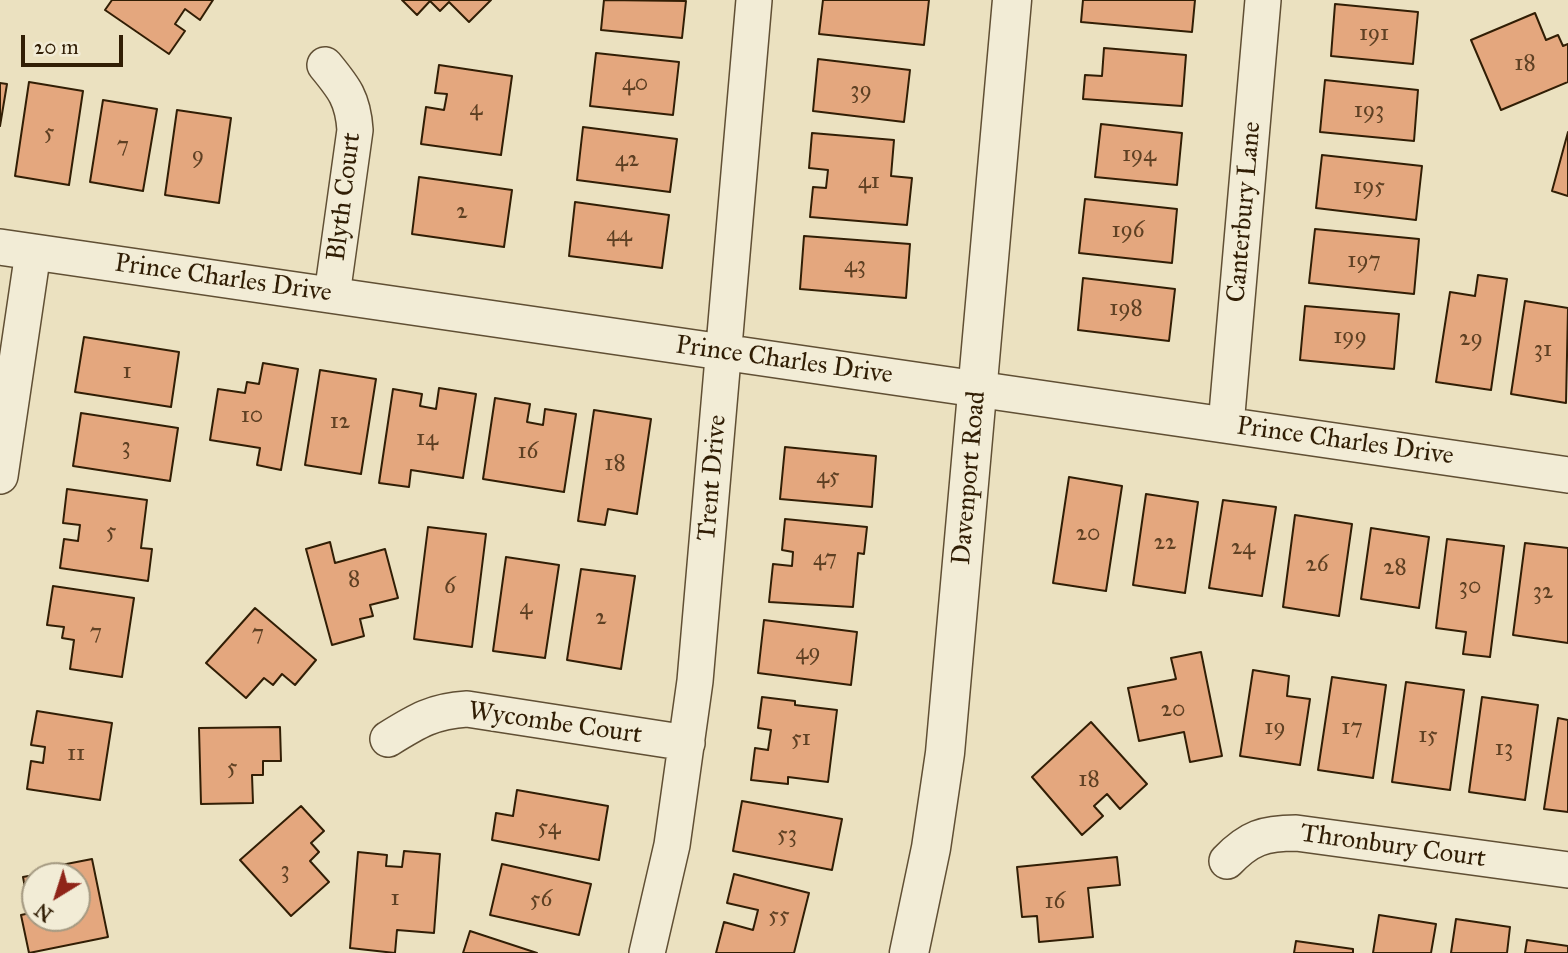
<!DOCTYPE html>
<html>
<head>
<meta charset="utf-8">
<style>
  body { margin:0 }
  #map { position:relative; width:1568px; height:953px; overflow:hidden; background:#ebe1c0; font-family:"IM FELL Great Primer",serif }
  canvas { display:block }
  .north { position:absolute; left:21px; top:862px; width:70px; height:70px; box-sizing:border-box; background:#f2ecd6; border:2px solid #a59a82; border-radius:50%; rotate:218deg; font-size:19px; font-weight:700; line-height:28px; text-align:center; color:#311e05 }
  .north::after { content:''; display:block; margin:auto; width:24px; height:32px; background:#8f2418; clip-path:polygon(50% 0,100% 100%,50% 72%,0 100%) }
  .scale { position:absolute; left:21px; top:35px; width:102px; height:32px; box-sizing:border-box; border:4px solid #311e05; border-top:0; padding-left:9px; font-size:21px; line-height:24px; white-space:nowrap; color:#311e05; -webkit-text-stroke:5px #f2ecd6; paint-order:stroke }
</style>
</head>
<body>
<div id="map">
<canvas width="1568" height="953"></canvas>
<div class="north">N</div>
<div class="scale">20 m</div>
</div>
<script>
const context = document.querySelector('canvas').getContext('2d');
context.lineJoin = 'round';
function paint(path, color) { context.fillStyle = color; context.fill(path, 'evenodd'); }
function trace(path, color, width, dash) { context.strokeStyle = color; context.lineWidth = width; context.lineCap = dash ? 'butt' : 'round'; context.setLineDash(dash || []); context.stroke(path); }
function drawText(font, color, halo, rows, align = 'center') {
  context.font = font + ' "IM FELL Great Primer",serif'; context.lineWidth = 5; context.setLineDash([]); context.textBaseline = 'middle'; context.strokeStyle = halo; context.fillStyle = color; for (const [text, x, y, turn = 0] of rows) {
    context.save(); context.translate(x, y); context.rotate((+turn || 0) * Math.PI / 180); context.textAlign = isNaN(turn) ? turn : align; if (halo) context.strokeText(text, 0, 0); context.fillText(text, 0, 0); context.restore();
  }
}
const building = new Path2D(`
  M 112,0 L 213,0 L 200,20 L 185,9 L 175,24 L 185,31 L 169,54 L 105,10 Z
  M 402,0 L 491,0 L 469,22 L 449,2 L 440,11 L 430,1 L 417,15 Z
  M 604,0 L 686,1 L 682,38 L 601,30 Z
  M 823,0 L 929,0 L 924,45 L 819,34 Z
  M 1083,0 L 1195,0 L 1192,32 L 1081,22 Z
  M 1335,4 L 1418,12 L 1413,64 L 1331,56 Z
  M 1535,13 L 1546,40 L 1558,35 L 1563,46 L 1568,44 L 1568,82 L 1501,110 L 1471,40 Z
  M 1104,48 L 1186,55 L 1182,106 L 1083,99 L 1085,75 L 1102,76 Z
  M 596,53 L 679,62 L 673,115 L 590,106 Z
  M 818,59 L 910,70 L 904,122 L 813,111 Z
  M 439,65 L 512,76 L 501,155 L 421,144 L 426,107 L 444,110 L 447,94 L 435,93 Z
  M 1325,80 L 1418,90 L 1414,141 L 1320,132 Z
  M 29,82 L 83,91 L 69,185 L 15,176 Z
  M 0,83 L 7,84 L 0,126 Z
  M 103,100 L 157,109 L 143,191 L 90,182 Z
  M 177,110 L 231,118 L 219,203 L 165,195 Z
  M 1101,124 L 1182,133 L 1177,185 L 1095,177 Z
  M 583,127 L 677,139 L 670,192 L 577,180 Z
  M 1568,132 L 1568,196 L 1552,191 Z
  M 812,133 L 894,140 L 891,176 L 912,178 L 907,225 L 810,217 L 813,187 L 826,188 L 828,170 L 809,168 Z
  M 1322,155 L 1422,166 L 1416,220 L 1316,208 Z
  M 419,177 L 512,190 L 504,247 L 412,234 Z
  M 1085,199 L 1177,209 L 1172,263 L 1079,253 Z
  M 575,202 L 669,215 L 662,268 L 569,256 Z
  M 1315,229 L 1419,239 L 1414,294 L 1309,283 Z
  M 804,236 L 910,244 L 906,298 L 800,289 Z
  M 1478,275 L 1507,279 L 1491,390 L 1436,382 L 1450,292 L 1475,296 Z
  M 1083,278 L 1175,289 L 1169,341 L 1078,330 Z
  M 1525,301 L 1568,308 L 1566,403 L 1511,394 Z
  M 1305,306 L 1399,314 L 1394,369 L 1300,360 Z
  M 84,337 L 179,352 L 171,407 L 75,392 Z
  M 263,363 L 298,369 L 281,470 L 257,465 L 260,448 L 210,440 L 218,389 L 245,393 L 247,382 L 259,384 Z
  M 320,370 L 376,379 L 361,474 L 305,465 Z
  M 439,388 L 476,394 L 463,478 L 411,470 L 409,487 L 379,483 L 393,389 L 422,394 L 420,406 L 436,409 Z
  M 495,398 L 530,404 L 527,422 L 543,425 L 545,409 L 576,414 L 564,492 L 483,479 Z
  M 594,410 L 651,419 L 637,514 L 608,509 L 605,525 L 578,521 Z
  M 81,413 L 178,428 L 170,481 L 73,466 Z
  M 785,447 L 876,456 L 872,507 L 780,499 Z
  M 1069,477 L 1122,486 L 1106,591 L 1053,583 Z
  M 67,489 L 147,500 L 141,548 L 152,549 L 148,581 L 60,568 L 64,539 L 78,541 L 80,525 L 63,523 Z
  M 1146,494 L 1198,502 L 1185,593 L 1133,585 Z
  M 1223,500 L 1276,507 L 1262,596 L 1209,588 Z
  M 1295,515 L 1352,524 L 1339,616 L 1283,607 Z
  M 785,519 L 867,527 L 864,554 L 858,553 L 853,607 L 769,602 L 773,564 L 792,566 L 793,552 L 782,550 Z
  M 428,527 L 486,534 L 472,647 L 414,639 Z
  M 1371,528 L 1429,537 L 1419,608 L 1361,599 Z
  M 1447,539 L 1504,546 L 1490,657 L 1463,654 L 1466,632 L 1436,628 Z
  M 330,542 L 335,563 L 385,549 L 398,598 L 370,605 L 373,616 L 360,619 L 364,636 L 332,645 L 306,549 Z
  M 1525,543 L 1568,548 L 1568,643 L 1513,635 Z
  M 506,557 L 559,565 L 545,658 L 493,651 Z
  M 581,569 L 635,576 L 621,669 L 567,660 Z
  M 53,586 L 134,598 L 122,677 L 70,669 L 74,640 L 62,638 L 64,627 L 47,625 Z
  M 255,608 L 316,660 L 295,685 L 282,674 L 273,685 L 264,678 L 246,698 L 206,663 Z
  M 764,620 L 857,632 L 851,685 L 758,673 Z
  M 1201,652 L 1222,756 L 1190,762 L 1184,732 L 1139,741 L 1128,688 L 1176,679 L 1171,658 Z
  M 1253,670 L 1289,676 L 1287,696 L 1310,699 L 1300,765 L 1240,756 Z
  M 1332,677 L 1386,685 L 1373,778 L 1318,770 Z
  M 1406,682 L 1464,690 L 1450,790 L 1392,782 Z
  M 762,697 L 795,701 L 795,705 L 837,710 L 828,782 L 788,777 L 788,784 L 751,780 L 755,748 L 768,750 L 771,730 L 758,728 Z
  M 1482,697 L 1538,705 L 1525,800 L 1469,792 Z
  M 37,711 L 112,723 L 100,800 L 27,789 L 31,761 L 43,763 L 45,747 L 31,745 Z
  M 1558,718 L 1568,720 L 1568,812 L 1544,809 Z
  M 1091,722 L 1147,784 L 1120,809 L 1107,794 L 1094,806 L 1103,816 L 1082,835 L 1032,777 Z
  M 280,727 L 281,761 L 263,761 L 263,775 L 252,775 L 253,803 L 201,804 L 199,728 Z
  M 517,790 L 608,806 L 599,860 L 492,840 L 496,813 L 513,816 Z
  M 742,801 L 842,819 L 832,870 L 733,851 Z
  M 301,806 L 324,831 L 311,843 L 319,852 L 310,861 L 329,882 L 291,916 L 240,860 Z
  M 404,851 L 440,854 L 434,933 L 397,930 L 395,953 L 350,948 L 358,852 L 387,855 L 386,866 L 402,867 Z
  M 1117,857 L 1120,885 L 1088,888 L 1093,937 L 1039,942 L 1037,916 L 1022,917 L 1017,867 Z
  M 92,859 L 108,937 L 29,953 L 21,915 L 35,912 L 35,918 L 77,918 L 77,876 L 35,876 L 35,897 L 27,898 L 23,877 L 51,872 L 51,867 Z
  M 502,864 L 591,884 L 579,935 L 490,915 Z
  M 734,874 L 809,893 L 794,953 L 716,953 L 724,922 L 753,930 L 758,910 L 727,903 Z
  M 1379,915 L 1436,924 L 1431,953 L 1373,953 Z
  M 1456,919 L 1510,927 L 1507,953 L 1451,953 Z
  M 470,931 L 537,953 L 463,953 Z
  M 1527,940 L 1568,946 L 1568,953 L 1525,953 Z
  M 1296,941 L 1353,949 L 1353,953 L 1294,953 Z`);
paint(building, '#e4a77e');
trace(building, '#311e05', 2);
const minor = new Path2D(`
  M 325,65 C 344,88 353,99 355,130 L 332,295
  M 0,247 L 1568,475
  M 1226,425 L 1263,0
  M 0,476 L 33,252
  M 388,739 C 417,721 433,711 467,709 L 687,743
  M 1227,861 C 1249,838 1264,833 1296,833 L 1568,870
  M 647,953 L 672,845 L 695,681 L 754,0`);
const tertiary = new Path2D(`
  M 909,953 L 931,848 L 945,753 L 1012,0`);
trace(minor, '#604f34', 38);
trace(tertiary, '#604f34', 41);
trace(minor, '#f2ecd6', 35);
trace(tertiary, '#f2ecd6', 38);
drawText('23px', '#5e4023', null, [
  ["191",1374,34],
  ["18",1525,64],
  ["40",635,84],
  ["39",861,91],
  ["4",476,109],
  ["193",1369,111],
  ["5",49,133],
  ["7",123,146],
  ["194",1139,155],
  ["9",198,156],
  ["42",627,160],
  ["41",869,182],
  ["195",1369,187],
  ["2",462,212],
  ["196",1128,231],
  ["44",619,235],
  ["197",1364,261],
  ["43",855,266],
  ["198",1126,309],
  ["199",1350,337],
  ["29",1471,339],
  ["31",1543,350],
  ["1",127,372],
  ["10",252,416],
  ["12",340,422],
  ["14",427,439],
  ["3",126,447],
  ["16",528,452],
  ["18",615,464],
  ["45",828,477],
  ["5",111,532],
  ["20",1088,534],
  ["22",1165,543],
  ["24",1243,548],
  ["47",825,559],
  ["26",1317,565],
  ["28",1395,568],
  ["8",354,580],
  ["6",450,587],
  ["30",1470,587],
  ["32",1543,592],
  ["4",526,608],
  ["2",601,618],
  ["7",96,633],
  ["7",258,634],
  ["49",808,653],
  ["20",1173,710],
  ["19",1275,728],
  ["17",1352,728],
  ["15",1428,736],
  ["51",801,739],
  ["13",1504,749],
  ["11",76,754],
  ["5",232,768],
  ["18",1089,780],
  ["54",549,828],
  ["53",787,835],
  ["3",285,871],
  ["1",395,899],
  ["56",541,900],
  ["16",1055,902],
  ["55",779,916]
]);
drawText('26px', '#311e05', '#f2ecd6', [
  ["Blyth Court",345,197,-83],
  ["Canterbury Lane",1245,212,-85],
  ["Prince Charles Drive",223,279,8],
  ["Prince Charles Drive",784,361,8],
  ["Prince Charles Drive",1345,442,8],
  ["Trent Drive",713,478,-85],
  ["Davenport Road",970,478,-85],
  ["Wycombe Court",555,724,8],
  ["Thronbury Court",1393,847,8]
]);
</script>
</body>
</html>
